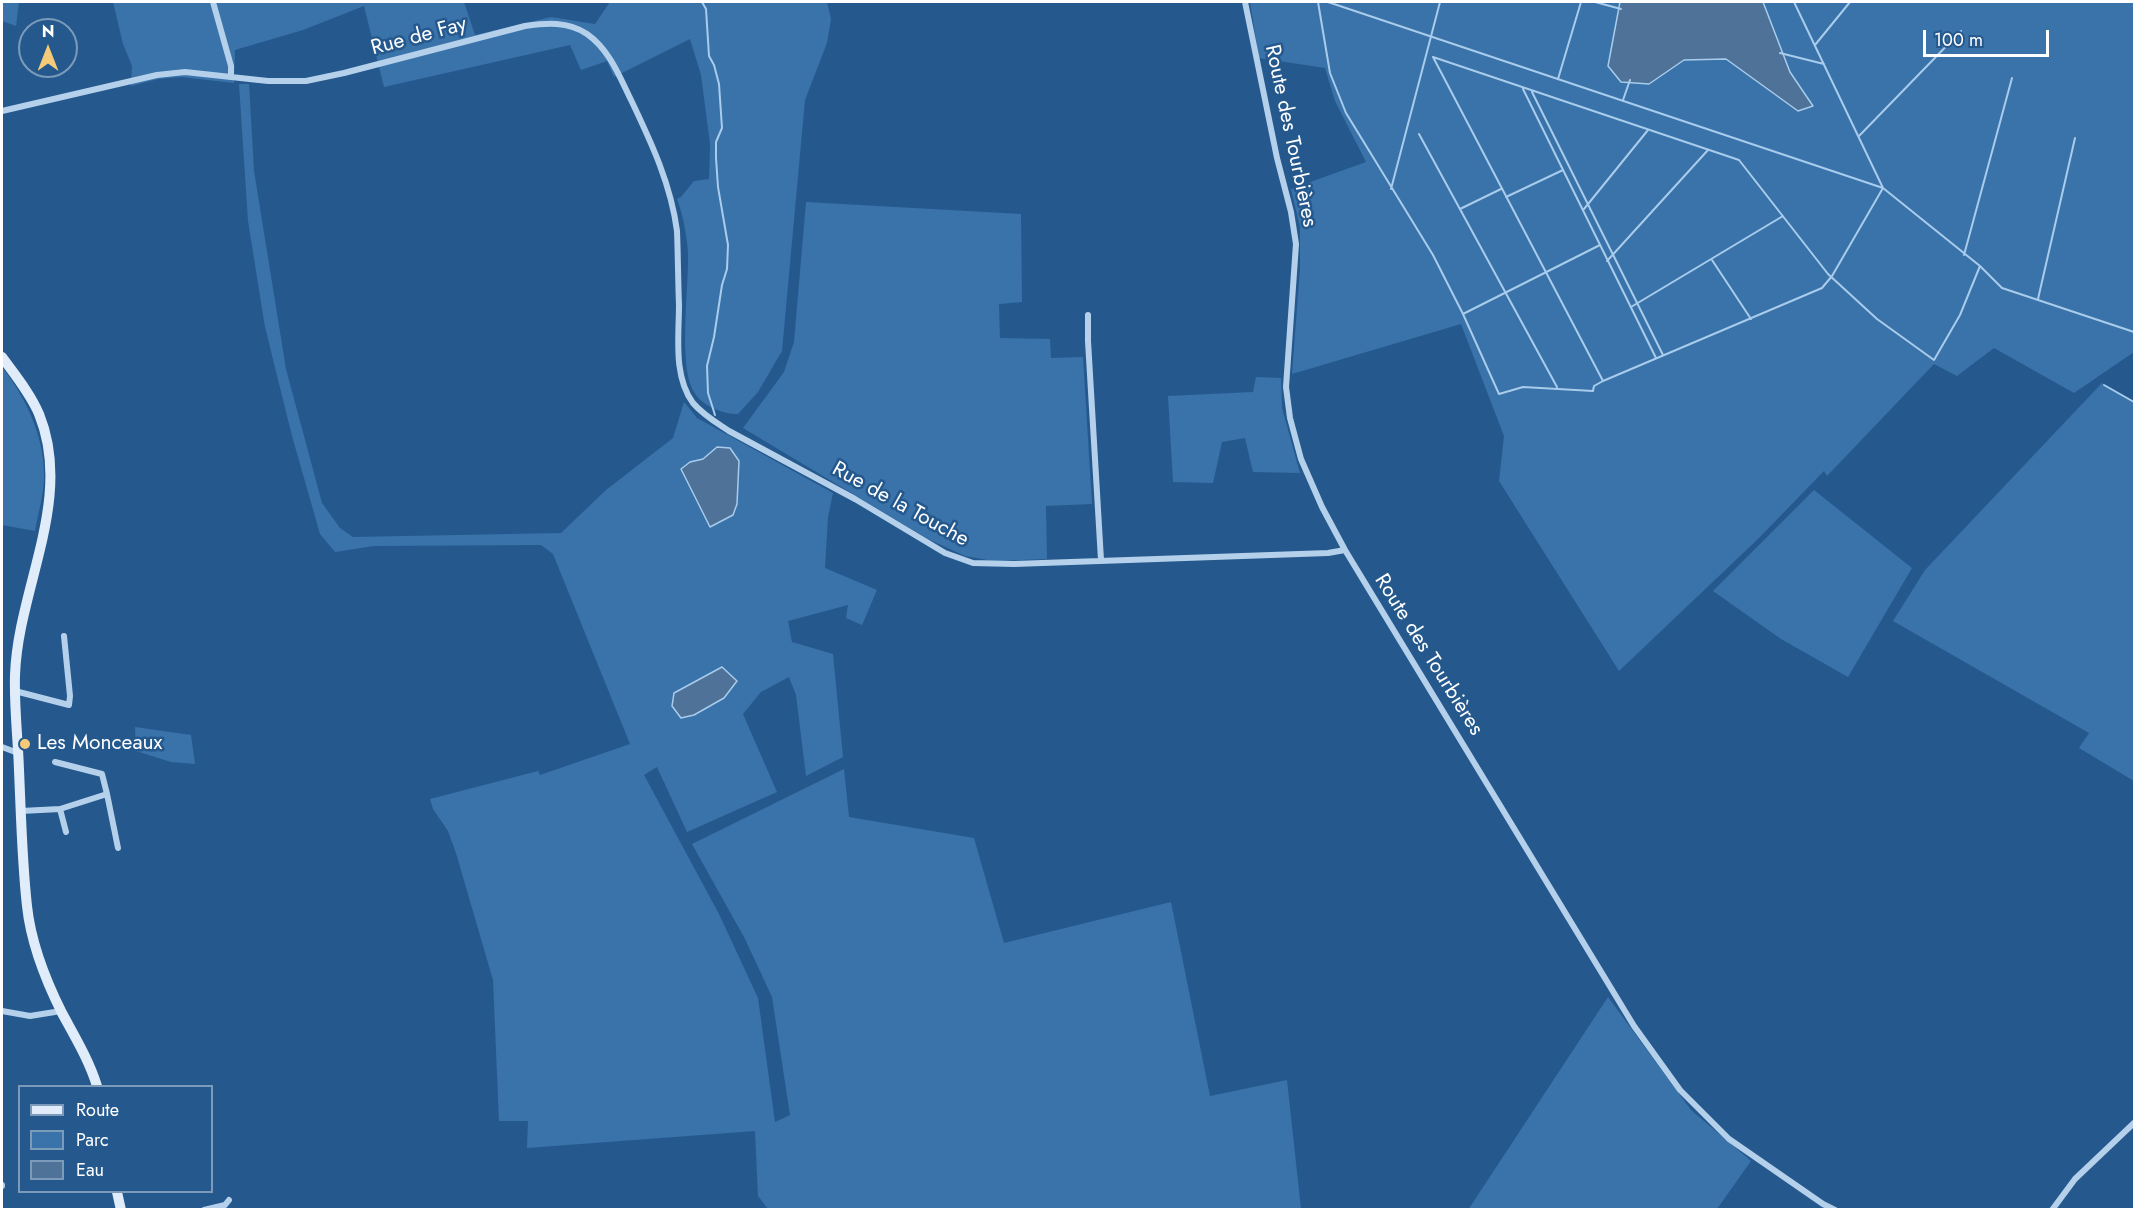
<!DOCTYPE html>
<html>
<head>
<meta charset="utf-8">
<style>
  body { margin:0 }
  #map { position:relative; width:2136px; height:1211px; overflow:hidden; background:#25598d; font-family:Jost,sans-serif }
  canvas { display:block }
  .frame { position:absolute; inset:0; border:3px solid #fff; pointer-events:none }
  .legend { position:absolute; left:18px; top:1085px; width:195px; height:108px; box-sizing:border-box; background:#25598d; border:2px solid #7c9bbb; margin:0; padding:8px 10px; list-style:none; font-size:18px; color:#fff }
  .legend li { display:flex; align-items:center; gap:12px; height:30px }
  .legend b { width:30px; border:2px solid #7c9bbb }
  .north { position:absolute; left:18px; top:18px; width:60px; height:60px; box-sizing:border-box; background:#25598d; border:2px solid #7c9bbb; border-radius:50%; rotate:0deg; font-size:16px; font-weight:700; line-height:24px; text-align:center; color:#fff }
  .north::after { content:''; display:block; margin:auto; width:21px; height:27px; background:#f5ca79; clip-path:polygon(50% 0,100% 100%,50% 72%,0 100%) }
  .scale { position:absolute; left:1923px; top:30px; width:126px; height:27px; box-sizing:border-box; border:3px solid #fff; border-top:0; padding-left:8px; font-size:18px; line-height:21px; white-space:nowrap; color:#fff; -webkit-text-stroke:4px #25598d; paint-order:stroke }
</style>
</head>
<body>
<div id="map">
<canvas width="2136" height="1211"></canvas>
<div class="frame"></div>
<ul class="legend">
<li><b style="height:8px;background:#e0ecf9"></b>Route</li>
<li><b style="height:16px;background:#3973aa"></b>Parc</li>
<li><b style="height:16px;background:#4f7398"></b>Eau</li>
</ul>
<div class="north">N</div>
<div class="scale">100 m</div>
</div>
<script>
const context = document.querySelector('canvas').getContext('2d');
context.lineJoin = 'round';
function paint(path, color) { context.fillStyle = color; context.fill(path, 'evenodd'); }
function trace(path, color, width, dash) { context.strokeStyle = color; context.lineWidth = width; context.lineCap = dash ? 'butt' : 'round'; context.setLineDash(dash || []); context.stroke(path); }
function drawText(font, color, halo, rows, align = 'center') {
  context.font = font + ' Jost,sans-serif'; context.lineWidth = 5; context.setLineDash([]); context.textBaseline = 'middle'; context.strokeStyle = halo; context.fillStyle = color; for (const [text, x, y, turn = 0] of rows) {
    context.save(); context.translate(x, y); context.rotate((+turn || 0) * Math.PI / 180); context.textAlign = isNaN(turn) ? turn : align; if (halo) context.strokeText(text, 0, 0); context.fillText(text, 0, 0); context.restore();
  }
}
paint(new Path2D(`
  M 2,2 L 19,2 L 16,26 L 2,21 Z
  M 113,2 L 464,2 L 475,35 L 551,17 L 595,24 L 610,2 L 827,2 L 831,19 L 827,43 L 805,100 L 782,351 L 758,392 L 738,414 C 722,414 702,406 694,392 C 678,365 689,288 688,253 C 687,236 683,215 677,199 L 681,197 L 694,181 L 709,179 L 710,144 L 701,75 L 690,39 L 614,77 L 607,61 L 581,70 L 570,45 L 384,87 L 364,6 L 303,30 L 235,50 L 234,83 L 181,77 L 158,79 L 131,86 L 132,66 L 123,44 Z
  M 1250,2 L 2134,2 L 2134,352 L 2074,393 L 1994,348 L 1957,376 L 1934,364 L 1827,476 L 1824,471 L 1758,539 L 1619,671 L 1499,481 L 1504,436 L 1461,324 L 1292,374 L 1300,269 L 1300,227 L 1291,189 L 1366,162 L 1335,101 L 1325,68 L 1259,58 Z
  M 239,84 L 249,84 L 254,171 L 286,369 L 322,503 L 340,528 L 353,537 L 561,533 L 606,490 L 673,438 L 684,402 L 697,418 L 833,493 L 828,517 L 825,568 L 877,590 L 862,625 L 846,618 L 848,605 L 788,621 L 792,642 L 833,654 L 843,757 L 806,776 L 796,695 L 789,677 L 761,692 L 743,714 L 777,792 L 687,832 L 657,767 L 644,775 L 719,914 L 758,998 L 775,1122 L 790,1115 L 772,997 L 745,939 L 692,844 L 844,769 L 849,817 L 974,838 L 1004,943 L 1171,902 L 1210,1096 L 1287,1080 L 1301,1209 L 768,1209 L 758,1196 L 755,1131 L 527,1148 L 528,1121 L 499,1121 L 493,980 L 456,853 L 448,831 L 433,809 L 430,799 L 538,771 L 540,775 L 630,744 L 553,554 L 541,545 L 374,546 L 335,552 L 320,534 L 292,436 L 265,327 L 248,221 ZM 703,459 L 710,526 L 697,503 L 681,469 L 690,462 ZM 722,667 L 736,681 L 724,698 L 674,693 Z
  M 806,202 L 1021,214 L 1022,302 L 999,304 L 1000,338 L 1050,339 L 1051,358 L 1083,357 L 1092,504 L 1046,506 L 1047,559 L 993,561 L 965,556 L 928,539 L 743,428 L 784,372 L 794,342 Z
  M 2,367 C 25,397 43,433 44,472 C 45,491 38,513 35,531 L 2,525 Z
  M 1256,377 L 1281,378 L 1282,408 L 1300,473 L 1253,472 L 1245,438 L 1222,442 L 1213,483 L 1173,482 L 1168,396 L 1253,392 Z
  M 2102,383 L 2134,402 L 2134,781 L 2079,748 L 2089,733 L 1893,621 L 1925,570 Z
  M 1814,490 L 1912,568 L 1848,677 L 1781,639 L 1713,591 Z
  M 135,727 L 191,735 L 195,764 L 171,762 L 136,751 Z
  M 1608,997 L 1691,1110 L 1751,1161 L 1717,1209 L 1468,1210 Z`), '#3973aa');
const water = new Path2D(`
  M 1620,2 L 1763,2 L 1790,72 L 1813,106 L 1798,111 L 1726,59 L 1684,60 L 1649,84 L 1621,82 L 1608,66 Z
  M 717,447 L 730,448 L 739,461 L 737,504 L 733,515 L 710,527 L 681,469 L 690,462 L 703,459 Z
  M 722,667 L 737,681 L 724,698 L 694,715 L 681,718 L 672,706 L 674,693 Z`);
paint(water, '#4f7398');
trace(water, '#a9ccec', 1.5);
trace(new Path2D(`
  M 702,2 L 706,9 L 709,56 L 714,65 L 719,84 L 722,128 L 716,142 L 716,158 L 718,187 L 728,245 L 727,269 L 722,285 L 714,337 L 707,366 L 708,393 L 715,415
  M 1318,2 L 1330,73 L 1346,113 L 1433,255 L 1463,314 L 1499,394 L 1523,387 L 1593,391 L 1594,386 L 1603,381 L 1822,288 L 1832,276 L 1883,188 L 1794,2
  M 1328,2 L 1883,188 L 1980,266 L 2002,288 L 2134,332
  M 1595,2 L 1621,9
  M 1815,45 L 1850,2
  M 1780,53 L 1824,64
  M 1558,79 L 1581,2
  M 1523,89 L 1656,358
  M 1532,92 L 1663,355
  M 1623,100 L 1630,80
  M 1419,134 L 1557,387
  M 1859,136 L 1961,31
  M 1391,189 L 1440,2
  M 1506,197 L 1563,170
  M 1460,209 L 1501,189
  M 1584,209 L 1648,130
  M 1964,255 L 2012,78
  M 1712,260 L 1751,319
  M 1607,261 L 1708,150
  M 2038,299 L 2075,138
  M 1631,307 L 1783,216
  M 1463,314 L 1600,245
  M 1603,381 L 1433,57 L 1739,160 L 1828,274 L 1877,319 L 1934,360 L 1960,315 L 1980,266
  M 2104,385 L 2134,402`), '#a9ccec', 2);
trace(new Path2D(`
  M 213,2 L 231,66 L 231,77
  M 1245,2 L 1277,158 L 1291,212 L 1296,244 L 1286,387 L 1290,418 L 1301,459 L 1322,507 L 1345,550 L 1634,1026 L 1680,1090 L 1729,1139 L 1823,1204 L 1835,1210
  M 2,111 L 157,75 L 185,72 L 268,81 L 306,81 L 344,73 L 525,26 C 546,23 568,21 587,34 C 610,50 620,78 632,102 C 652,144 671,185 677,231 C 678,256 678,280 679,305 C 679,336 673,376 693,403 C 703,415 717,423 729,431 L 855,499 L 945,553 L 973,563 L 1014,564 L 1328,553 L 1345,550
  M 1088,315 L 1088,341 L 1101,560
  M 15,691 L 69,705 L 70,696 L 64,636
  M 2,747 L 18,753
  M 55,762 L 102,774 L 107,794
  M 60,809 L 66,832
  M 21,811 L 60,809 L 107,794 L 118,848
  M 2,1011 L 30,1016 L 61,1011
  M 2,1185 L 2,1186
  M 204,1210 L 225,1205 L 229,1200
  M 2052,1210 L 2075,1179 L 2134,1123`), '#b5d0eb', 6);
trace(new Path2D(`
  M 2,357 C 15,375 30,393 39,414 C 74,500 18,588 15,675 C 14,707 18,739 19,770 C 21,815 22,861 27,906 C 31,944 45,979 62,1013 C 75,1037 89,1060 97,1086
  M 117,1192 L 121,1210`), '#e0ecf9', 10);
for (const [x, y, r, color] of [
  [25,744,6,"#f5ca79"]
]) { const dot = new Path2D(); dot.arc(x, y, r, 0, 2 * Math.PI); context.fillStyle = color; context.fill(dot); trace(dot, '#25598d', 2); }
drawText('21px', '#fff', '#25598d', [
  ["Rue de Fay",419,37,-15],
  ["Route des Tourbières",1290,136,78],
  ["Rue de la Touche",900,505,29],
  ["Route des Tourbières",1428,655,58]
]);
drawText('21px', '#fff', '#25598d', [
  ["Les Monceaux",37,744]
], 'left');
</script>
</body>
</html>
